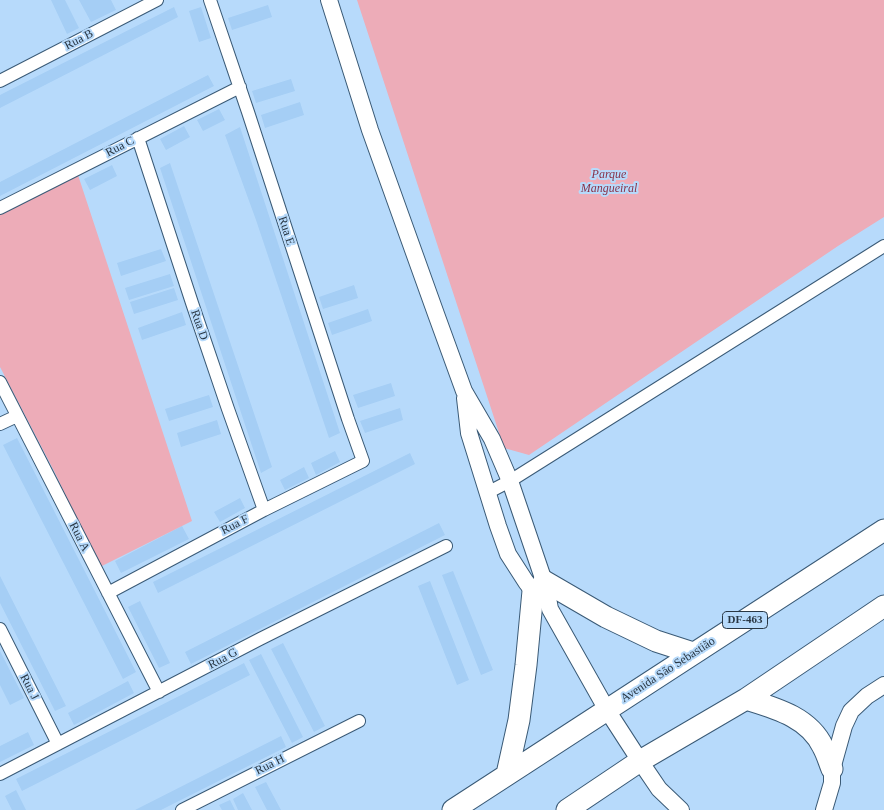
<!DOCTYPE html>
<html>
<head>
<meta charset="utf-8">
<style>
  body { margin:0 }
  canvas { display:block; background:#b7dafb }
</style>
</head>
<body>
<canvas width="884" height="810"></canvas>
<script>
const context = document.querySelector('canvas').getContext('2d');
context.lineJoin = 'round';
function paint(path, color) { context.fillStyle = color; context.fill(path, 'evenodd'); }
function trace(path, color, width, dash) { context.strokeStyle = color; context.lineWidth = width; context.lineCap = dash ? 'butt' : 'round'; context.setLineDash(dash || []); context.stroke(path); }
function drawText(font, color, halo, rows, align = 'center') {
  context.font = font + ' "Times New Roman",serif'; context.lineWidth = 4; context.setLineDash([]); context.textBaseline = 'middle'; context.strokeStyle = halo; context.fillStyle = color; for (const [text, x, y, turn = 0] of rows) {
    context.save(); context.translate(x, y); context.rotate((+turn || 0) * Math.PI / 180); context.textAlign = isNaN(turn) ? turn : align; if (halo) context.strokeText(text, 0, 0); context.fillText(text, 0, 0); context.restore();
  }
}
paint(new Path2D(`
  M 51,0 L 65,0 L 79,28 L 67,34 Z
  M 79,0 L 111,0 L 116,10 L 91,22 Z
  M 268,5 L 272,17 L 232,30 L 228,18 Z
  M 174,7 L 178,17 L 0,108 L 0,95 Z
  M 201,7 L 211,38 L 199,42 L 189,11 Z
  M 208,75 L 214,86 L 0,196 L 0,182 Z
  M 291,79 L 295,91 L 256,103 L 252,91 Z
  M 300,102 L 304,115 L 265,128 L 261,115 Z
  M 219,109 L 225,120 L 203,131 L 197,120 Z
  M 184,126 L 190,137 L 166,150 L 160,139 Z
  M 240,127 L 340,433 L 329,438 L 256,220 L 225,135 Z
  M 170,163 L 272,467 L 261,473 L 160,168 Z
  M 112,165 L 117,176 L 90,190 L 84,179 Z
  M 161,249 L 166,261 L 121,276 L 117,263 Z
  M 170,274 L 174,286 L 129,300 L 125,288 Z
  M 354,285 L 358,298 L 323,309 L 319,297 Z
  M 174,288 L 178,300 L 134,314 L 130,302 Z
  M 368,309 L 372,321 L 332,335 L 328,323 Z
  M 182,312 L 186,325 L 142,340 L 138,328 Z
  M 391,383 L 395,396 L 358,408 L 353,395 Z
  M 209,395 L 213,407 L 169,421 L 165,409 Z
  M 400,408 L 403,420 L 365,433 L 360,421 Z
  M 217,420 L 221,434 L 181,447 L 177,433 Z
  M 17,438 L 136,672 L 123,679 L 3,445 Z
  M 335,451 L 340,462 L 316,475 L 311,463 Z
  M 410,453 L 415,464 L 158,593 L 153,582 Z
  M 304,467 L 309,478 L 285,490 L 280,480 Z
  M 240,498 L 245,508 L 220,522 L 214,512 Z
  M 439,523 L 445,535 L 191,664 L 185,652 Z
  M 182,526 L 189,539 L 121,573 L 115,561 Z
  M 453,571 L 493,670 L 481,675 L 442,575 Z
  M 0,576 L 66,706 L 55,711 L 0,603 Z
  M 430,581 L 469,680 L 457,685 L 418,586 Z
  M 140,601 L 170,663 L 159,668 L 128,607 Z
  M 283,643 L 325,726 L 314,732 L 271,649 Z
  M 0,651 L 24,698 L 10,705 L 0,685 Z
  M 261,654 L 303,737 L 292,743 L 249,660 Z
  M 244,663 L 250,675 L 22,791 L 16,779 Z
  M 128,681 L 134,693 L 74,725 L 68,713 Z
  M 28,732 L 34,745 L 0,762 L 0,746 Z
  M 281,736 L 286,747 L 161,810 L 135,810 Z
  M 266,782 L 281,810 L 267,810 L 255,787 Z
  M 16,790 L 26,810 L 12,810 L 5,796 Z
  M 243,793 L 252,810 L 238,810 L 233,799 Z
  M 230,800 L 235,810 L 222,810 L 219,805 Z`), '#a5cef5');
paint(new Path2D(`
  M 357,0 L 884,0 L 884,217 L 838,246 L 529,455 L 504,448 Z
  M 78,175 L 192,521 L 100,567 L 54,471 L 0,367 L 0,214 Z`), '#edacb8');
const minor = new Path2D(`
  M 0,81 L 157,0
  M 138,138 L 192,303 L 228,409 L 264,510
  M 0,208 L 240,87
  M 0,382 L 159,692
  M 0,424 L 17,416
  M 487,493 L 510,481 L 884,246
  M 108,593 L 264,510 L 363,461 L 348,419 L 248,112 L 210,0
  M 0,629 L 58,744
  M 0,774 L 260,639 L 446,546
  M 182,810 L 359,721`);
const tertiary = new Path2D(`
  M 329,0 L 370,130 L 436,314 L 464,391 L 492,439 L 510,481 L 546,587 L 550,609 L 607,710 L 640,761 L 659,789 L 681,810
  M 465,398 L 469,433 L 498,526 L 508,554 L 526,582 L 540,600
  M 824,810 L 832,783 L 832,769 L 844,726 L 851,711 L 867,696 L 884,685`);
const primary = new Path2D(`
  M 544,581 L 606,617 L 656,641 L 693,653
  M 746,699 C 775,708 809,717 823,747 C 827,754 829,762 832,769
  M 507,774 L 519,720 L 526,665 L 533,591
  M 453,810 L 884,530
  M 567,810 L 640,761 L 746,699 L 884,606`);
trace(minor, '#3a5a76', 14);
trace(tertiary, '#3a5a76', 18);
trace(primary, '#3a5a76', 23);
trace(minor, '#fff', 12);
trace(tertiary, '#fff', 16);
trace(primary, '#fff', 21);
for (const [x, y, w] of [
  [745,620,45]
]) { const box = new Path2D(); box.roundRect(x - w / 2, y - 8.5, w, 17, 4); context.fillStyle = '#b7dafb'; context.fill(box); trace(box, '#293744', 1); }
drawText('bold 11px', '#293744', null, [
  ["DF-463",745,620]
]);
drawText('12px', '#293744', '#b7dafb', [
  ["Rua B",79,40,-27],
  ["Rua C",120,147,-27],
  ["Rua E",286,231,72],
  ["Rua D",199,325,71],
  ["Rua F",235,525,-27],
  ["Rua A",79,537,63],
  ["Rua G",223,659,-28],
  ["Avenida São Sebastião",668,670,-33],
  ["Rua J",29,687,63],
  ["Rua H",270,765,-27]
]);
drawText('italic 12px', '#89334a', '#b7dafb', [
  ["Parque",609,175],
  ["Mangueiral",609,189]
]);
</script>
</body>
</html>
